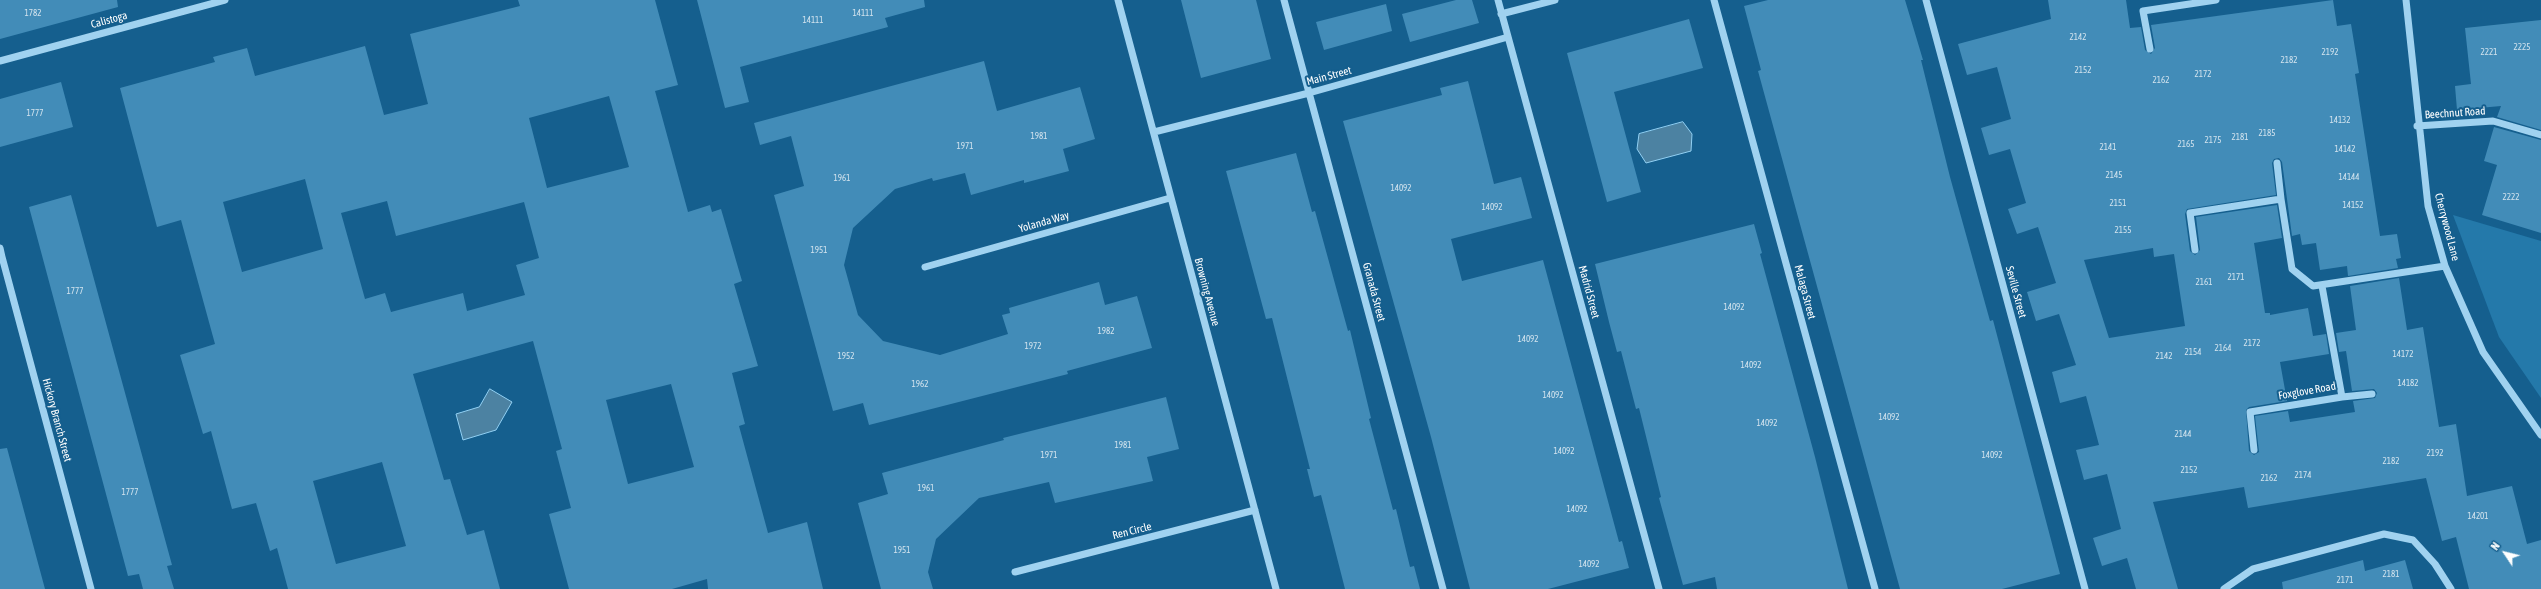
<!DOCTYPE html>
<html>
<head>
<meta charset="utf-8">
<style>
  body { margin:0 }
  #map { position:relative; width:2541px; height:589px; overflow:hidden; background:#155f8e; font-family:"Asap Condensed",sans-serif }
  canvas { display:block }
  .north { position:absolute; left:2485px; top:533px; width:40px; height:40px; -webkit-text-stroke:3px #155f8e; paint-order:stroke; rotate:305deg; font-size:11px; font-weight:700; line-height:16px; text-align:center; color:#fff }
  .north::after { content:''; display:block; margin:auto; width:14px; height:18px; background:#fff; clip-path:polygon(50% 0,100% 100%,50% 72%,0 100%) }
</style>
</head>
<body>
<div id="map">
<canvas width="2541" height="589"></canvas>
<div class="north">N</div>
</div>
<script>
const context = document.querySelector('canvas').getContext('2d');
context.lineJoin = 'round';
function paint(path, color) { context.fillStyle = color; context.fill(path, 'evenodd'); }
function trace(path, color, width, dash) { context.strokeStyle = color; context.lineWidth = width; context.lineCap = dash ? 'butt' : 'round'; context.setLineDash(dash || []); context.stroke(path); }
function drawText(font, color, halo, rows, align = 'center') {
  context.font = font + ' "Asap Condensed",sans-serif'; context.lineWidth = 4; context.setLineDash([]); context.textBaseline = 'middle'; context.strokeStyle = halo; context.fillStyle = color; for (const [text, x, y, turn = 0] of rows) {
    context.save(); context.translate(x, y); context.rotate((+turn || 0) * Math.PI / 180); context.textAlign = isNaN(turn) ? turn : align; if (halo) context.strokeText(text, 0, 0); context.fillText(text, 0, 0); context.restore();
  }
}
paint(new Path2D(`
  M 2453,215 L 2541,241 L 2541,398 L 2499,337 Z`), '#2479aa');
const water = new Path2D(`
  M 1683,122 L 1692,134 L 1691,151 L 1646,163 L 1637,149 L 1639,134 Z
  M 490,389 L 512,402 L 496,430 L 463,440 L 456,414 L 479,407 Z`);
paint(water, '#4c82a2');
trace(water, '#92d0f3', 1);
paint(new Path2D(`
  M 0,0 L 117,0 L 118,7 L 0,39 Z
  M 518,0 L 655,0 L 678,85 L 655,91 L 688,212 L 710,205 L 712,212 L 721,209 L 742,281 L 734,284 L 758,366 L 732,373 L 745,424 L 739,426 L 768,533 L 807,522 L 823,589 L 708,589 L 707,579 L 672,589 L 569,589 L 549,514 L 571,508 L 556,451 L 562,449 L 533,341 L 413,374 L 444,480 L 450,479 L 467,535 L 484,530 L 500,589 L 288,589 L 277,548 L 270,551 L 256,503 L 232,509 L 211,431 L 203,434 L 180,355 L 215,344 L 181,220 L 157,227 L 120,88 L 215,62 L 213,57 L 247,48 L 255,76 L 365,46 L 384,115 L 428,104 L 410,34 L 520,6 ZM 609,96 L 629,167 L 547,188 L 529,118 ZM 305,179 L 323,249 L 242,272 L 223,202 ZM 387,201 L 396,236 L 524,202 L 539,258 L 516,265 L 525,295 L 467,311 L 463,293 L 391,312 L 385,293 L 365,299 L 341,213 ZM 671,384 L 694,467 L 628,484 L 606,400 ZM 382,462 L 406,546 L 336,564 L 313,481 Z
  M 697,0 L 924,0 L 925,7 L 885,18 L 888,27 L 740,67 L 749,102 L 725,108 Z
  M 1181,0 L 1256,0 L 1271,59 L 1201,78 Z
  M 1456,0 L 1472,0 L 1479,23 L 1410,42 L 1402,14 Z
  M 1768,0 L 1905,0 L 1923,60 L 1921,60 L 1950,177 L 1990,321 L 1993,320 L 2060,574 L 2002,589 L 1900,589 L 1758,71 L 1761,70 L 1744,6 Z
  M 2048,0 L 2126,0 L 2130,28 L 2141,27 L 2145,50 L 2151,54 L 2155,48 L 2151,25 L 2333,0 L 2337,26 L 2351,24 L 2359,73 L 2355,74 L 2380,236 L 2397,234 L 2401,258 L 2396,259 L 2398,268 L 2348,276 L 2347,266 L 2320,270 L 2316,243 L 2302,245 L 2300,234 L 2292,236 L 2282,162 L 2279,158 L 2274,159 L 2272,163 L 2276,195 L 2187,209 L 2185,214 L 2190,251 L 2195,255 L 2200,250 L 2196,217 L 2277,205 L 2282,238 L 2254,243 L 2265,313 L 2270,313 L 2270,315 L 2308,308 L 2313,336 L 2326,334 L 2329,354 L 2280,362 L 2287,401 L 2249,407 L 2246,410 L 2249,451 L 2254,455 L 2259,452 L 2255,416 L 2288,411 L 2290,422 L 2355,412 L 2353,401 L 2375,398 L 2377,393 L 2374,389 L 2352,391 L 2346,351 L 2339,352 L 2336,333 L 2356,330 L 2350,286 L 2399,278 L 2407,330 L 2423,327 L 2439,427 L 2456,424 L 2467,496 L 2512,486 L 2527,544 L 2541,540 L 2541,589 L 2469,589 L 2456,537 L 2442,541 L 2426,478 L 2248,508 L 2244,487 L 2153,502 L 2178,589 L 2136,589 L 2127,558 L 2102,566 L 2093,538 L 2121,529 L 2107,474 L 2084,480 L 2076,450 L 2099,445 L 2086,396 L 2060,403 L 2052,372 L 2076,365 L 2059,314 L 2036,321 L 2027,292 L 2056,283 L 2038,227 L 2017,234 L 2008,209 L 2026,203 L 2010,149 L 1989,155 L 1981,128 L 2011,119 L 1997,67 L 1967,75 L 1958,44 L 2051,19 ZM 2153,248 L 2154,257 L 2174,254 L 2185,326 L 2109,338 L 2084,260 Z
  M 1386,4 L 1392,31 L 1324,50 L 1316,22 Z
  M 1689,19 L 1703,68 L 1614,92 L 1641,192 L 1607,202 L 1567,53 Z
  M 2541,20 L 2541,130 L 2497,117 L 2501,106 L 2457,110 L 2455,86 L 2471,84 L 2465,28 Z
  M 984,61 L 997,111 L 1080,87 L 1095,139 L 1063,149 L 1069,171 L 1024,183 L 1024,180 L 971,195 L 965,173 L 933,181 L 932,178 L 895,189 L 853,228 L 844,265 L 858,315 L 883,341 L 940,355 L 1008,334 L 1002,315 L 1010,313 L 1009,308 L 1099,282 L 1105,305 L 1137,296 L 1152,348 L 1067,371 L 1068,374 L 869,425 L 863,403 L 833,411 L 774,195 L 804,186 L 791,136 L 760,145 L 754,123 Z
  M 1468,81 L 1494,184 L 1521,177 L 1532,218 L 1451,239 L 1462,281 L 1543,260 L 1619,542 L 1622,541 L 1629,568 L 1548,589 L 1470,589 L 1431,437 L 1343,121 L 1442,95 L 1440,88 Z
  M 61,82 L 73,127 L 0,147 L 0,99 Z
  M 2494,127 L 2541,140 L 2541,233 L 2482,215 L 2497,165 L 2484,161 Z
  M 1296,153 L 1312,212 L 1315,211 L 1348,331 L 1350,330 L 1371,418 L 1369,419 L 1393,510 L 1396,509 L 1410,567 L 1414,566 L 1420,589 L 1345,589 L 1321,495 L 1314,497 L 1307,469 L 1310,469 L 1272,318 L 1266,319 L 1226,171 Z
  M 71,195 L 172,565 L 167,566 L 174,589 L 143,589 L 139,574 L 128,576 L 29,207 Z
  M 1754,224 L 1762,253 L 1760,254 L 1815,457 L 1848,589 L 1717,589 L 1715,577 L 1683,585 L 1659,498 L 1661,497 L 1639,408 L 1636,409 L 1621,351 L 1617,352 L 1609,322 L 1595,264 Z
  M 1166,397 L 1179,449 L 1147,457 L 1153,481 L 1055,503 L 1049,482 L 979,498 L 936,539 L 928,572 L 933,589 L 881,589 L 858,503 L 888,494 L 882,473 L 1004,440 L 1003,438 Z
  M 7,448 L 45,589 L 0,589 L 0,449 Z
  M 2363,560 L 2365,571 L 2405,560 L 2413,589 L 2283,589 L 2282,582 Z`), '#428cb8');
trace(new Path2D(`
  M 1118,0 L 1276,589
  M 1284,0 L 1443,589
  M 1498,0 L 1659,589
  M 1714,0 L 1875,589
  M 1926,0 L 2085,589
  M 2406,0 L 2428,206 L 2445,266 L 2483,352 L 2541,435
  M 1501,14 L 1555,0
  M 2150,49 L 2143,11 L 2216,0
  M 0,61 L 225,0
  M 2417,126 L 2493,121 L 2541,135
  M 1154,132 L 1309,93 L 1508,37
  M 2277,163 L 2281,199
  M 0,248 L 2,257 L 0,257
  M 2195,250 L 2190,213 L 2281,199 L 2292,269 L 2313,286 L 2445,266
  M 2,257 L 91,589
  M 925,267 L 1170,198
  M 2342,397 L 2372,394
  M 2254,450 L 2250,412 L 2342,397 L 2322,286
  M 1015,572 L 1255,510
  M 2224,589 L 2253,569 L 2384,534 L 2413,540 L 2435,564 L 2451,589`), '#a0d2f0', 7);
drawText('9px', '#d0e2ed', null, [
  ["1782",33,13],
  ["14111",863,13],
  ["14111",813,20],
  ["2142",2078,37],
  ["2225",2522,47],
  ["2192",2330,52],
  ["2221",2489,52],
  ["2182",2289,60],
  ["2152",2083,70],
  ["2172",2203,74],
  ["2162",2161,80],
  ["1777",35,113],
  ["14132",2340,120],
  ["2185",2267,133],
  ["1981",1039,136],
  ["2181",2240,137],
  ["2175",2213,140],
  ["2165",2186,144],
  ["1971",965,146],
  ["2141",2108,147],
  ["14142",2345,149],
  ["2145",2114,175],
  ["14144",2349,177],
  ["1961",842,178],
  ["14092",1401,188],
  ["2222",2511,197],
  ["2151",2118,203],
  ["14152",2353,205],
  ["14092",1492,207],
  ["2155",2123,230],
  ["1951",819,250],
  ["2171",2236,277],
  ["2161",2204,282],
  ["1777",75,291],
  ["14092",1734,307],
  ["1982",1106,331],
  ["14092",1528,339],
  ["2172",2252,343],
  ["1972",1033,346],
  ["2164",2223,348],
  ["2154",2193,352],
  ["14172",2403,354],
  ["1952",846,356],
  ["2142",2164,356],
  ["14092",1751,365],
  ["14182",2408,383],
  ["1962",920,384],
  ["14092",1553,395],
  ["14092",1889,417],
  ["14092",1767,423],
  ["2144",2183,434],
  ["1981",1123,445],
  ["14092",1564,451],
  ["2192",2435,453],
  ["1971",1049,455],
  ["14092",1992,455],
  ["2182",2391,461],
  ["2152",2189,470],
  ["2174",2303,475],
  ["2162",2269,478],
  ["1961",926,488],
  ["1777",130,492],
  ["14092",1577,509],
  ["14201",2478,516],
  ["1951",902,550],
  ["14092",1589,564],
  ["2181",2391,574],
  ["2171",2345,580]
]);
drawText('11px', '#fff', '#155f8e', [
  ["Calistoga",109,20,-15],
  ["Main Street",1329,76,-15],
  ["Beechnut Road",2455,113,-4],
  ["Yolanda Way",1044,222,-16],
  ["Cherrywood Lane",2447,227,75],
  ["Browning Avenue",1207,292,75],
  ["Granada Street",1374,292,75],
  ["Madrid Street",1589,292,75],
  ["Malaga Street",1805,292,75],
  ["Seville Street",2016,292,75],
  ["Foxglove Road",2307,391,-10],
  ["Hickory Branch Street",57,420,75],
  ["Ren Circle",1132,531,-14]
]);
</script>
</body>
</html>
